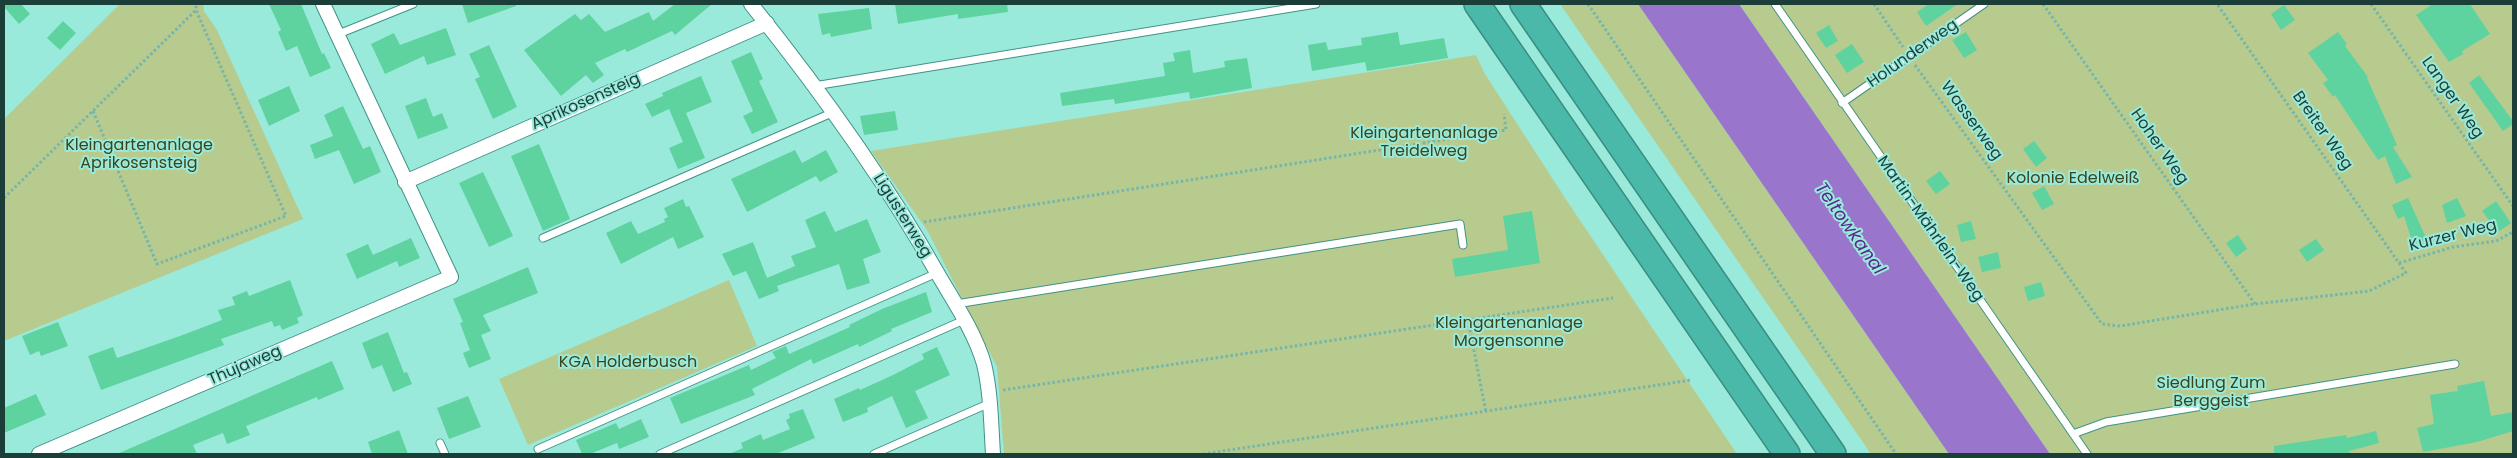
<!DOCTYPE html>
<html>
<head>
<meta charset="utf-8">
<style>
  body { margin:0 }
  #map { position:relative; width:2517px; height:458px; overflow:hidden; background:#9aeadc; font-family:Poppins,sans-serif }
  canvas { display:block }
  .frame { position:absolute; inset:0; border:5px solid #1c3e38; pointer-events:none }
</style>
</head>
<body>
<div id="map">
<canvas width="2517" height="458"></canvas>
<div class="frame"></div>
</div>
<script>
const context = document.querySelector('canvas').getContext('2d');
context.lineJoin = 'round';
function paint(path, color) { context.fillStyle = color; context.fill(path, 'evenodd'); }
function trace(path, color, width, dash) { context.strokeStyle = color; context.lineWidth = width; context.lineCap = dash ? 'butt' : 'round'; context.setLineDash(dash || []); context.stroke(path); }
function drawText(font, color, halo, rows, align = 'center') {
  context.font = font + ' Poppins,sans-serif'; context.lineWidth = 4; context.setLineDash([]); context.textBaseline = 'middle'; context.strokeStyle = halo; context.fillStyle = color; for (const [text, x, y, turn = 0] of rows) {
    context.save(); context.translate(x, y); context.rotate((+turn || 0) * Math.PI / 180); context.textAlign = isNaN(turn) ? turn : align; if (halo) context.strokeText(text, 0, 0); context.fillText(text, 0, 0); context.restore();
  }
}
paint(new Path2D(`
  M 120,4 L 203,4 L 204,11 L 217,30 L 303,219 L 4,341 L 4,119 Z
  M 1560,4 L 1638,4 L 1949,454 L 1871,454 Z
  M 1739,4 L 2513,4 L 2513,454 L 2050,454 Z
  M 1476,55 L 1485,74 L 1567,201 L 1737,454 L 1004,454 L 997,367 L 927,230 L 871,151 Z
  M 729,280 L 757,346 L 528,445 L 499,379 Z`), '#b8cb8f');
paint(new Path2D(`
  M 1638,4 L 1739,4 L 2050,454 L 1949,454 Z`), '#9975cb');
paint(new Path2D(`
  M 4,4 L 21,4 L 30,14 L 19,24 L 4,7 Z
  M 269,4 L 301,4 L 322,54 L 324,53 L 331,68 L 310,77 L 297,46 L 286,51 L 278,32 L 281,30 Z
  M 462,4 L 516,4 L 516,6 L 468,23 Z
  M 675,4 L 712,4 L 675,35 L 672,31 L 627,52 L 625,49 L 595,63 L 604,75 L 593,83 L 586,75 L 561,96 L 524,50 L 575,14 L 581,20 L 589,14 L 605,32 L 649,12 L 653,21 Z
  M 895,4 L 1007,4 L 1008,12 L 958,19 L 958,14 L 898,24 Z
  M 1929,4 L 1958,4 L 1926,26 L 1917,12 Z
  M 2433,4 L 2470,4 L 2490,34 L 2462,51 L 2463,54 L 2449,62 L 2416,15 Z
  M 2284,5 L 2295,20 L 2281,30 L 2271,14 Z
  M 869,8 L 872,29 L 831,37 L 830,33 L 822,35 L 818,14 Z
  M 63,21 L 76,33 L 60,50 L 47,38 Z
  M 1829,25 L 1838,41 L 1826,48 L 1816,33 Z
  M 446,28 L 456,55 L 427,65 L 424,56 L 385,74 L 371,44 L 394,33 L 400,45 Z
  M 1398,32 L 1400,45 L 1444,38 L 1448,58 L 1367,71 L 1365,62 L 1312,71 L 1308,45 L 1326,42 L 1328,50 L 1362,45 L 1361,38 Z
  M 1966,32 L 1977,50 L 1964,58 L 1952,40 Z
  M 2338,32 L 2347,44 L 2345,46 L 2368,77 L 2367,78 L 2397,145 L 2393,147 L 2412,177 L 2396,184 L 2385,156 L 2378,160 L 2335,95 L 2333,97 L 2323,83 L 2328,80 L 2308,53 Z
  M 1852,44 L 1864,62 L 1847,73 L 1835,55 Z
  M 489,45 L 517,107 L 493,119 L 475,79 L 480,77 L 469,54 Z
  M 1190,50 L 1193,73 L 1225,67 L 1224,61 L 1247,58 L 1252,88 L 1190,99 L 1189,92 L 1115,104 L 1114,99 L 1062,106 L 1060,93 L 1165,76 L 1163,63 L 1175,61 L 1173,53 Z
  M 751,52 L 763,79 L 759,81 L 778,122 L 752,134 L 743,116 L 753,111 L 731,61 Z
  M 2479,75 L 2513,121 L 2513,124 L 2503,131 L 2469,83 Z
  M 701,76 L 712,102 L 686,113 L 705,158 L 678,169 L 669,148 L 683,142 L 669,109 L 652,117 L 645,104 L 663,96 L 662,93 Z
  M 289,86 L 300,111 L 269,126 L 258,100 Z
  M 426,98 L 433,117 L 442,113 L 448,128 L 418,139 L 405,106 Z
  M 343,106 L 363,149 L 370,146 L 381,172 L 354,184 L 339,150 L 315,159 L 310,145 L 333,136 L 324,115 Z
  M 895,111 L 898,130 L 864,135 L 860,116 Z
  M 2034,141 L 2047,158 L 2036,167 L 2023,149 Z
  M 539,144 L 570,219 L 543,231 L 511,156 Z
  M 795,150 L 802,163 L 826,150 L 838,172 L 820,182 L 816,176 L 747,212 L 731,179 Z
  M 1940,171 L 1950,184 L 1936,194 L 1926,181 Z
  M 483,172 L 513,236 L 489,247 L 459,183 Z
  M 2044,186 L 2054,204 L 2042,210 L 2032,193 Z
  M 2408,198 L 2427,240 L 2413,244 L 2404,216 L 2398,219 L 2392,205 Z
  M 2457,198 L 2466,216 L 2447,223 L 2442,205 Z
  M 683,199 L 686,207 L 689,206 L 704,237 L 678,249 L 673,237 L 621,264 L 606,233 L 631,221 L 638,234 L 665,222 L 664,219 L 668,217 L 664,208 Z
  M 2496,201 L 2511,223 L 2498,232 L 2482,211 Z
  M 825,211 L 835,232 L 867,219 L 881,252 L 863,259 L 870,283 L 847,290 L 839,264 L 777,286 L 779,291 L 759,299 L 746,271 L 733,276 L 722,254 L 753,242 L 767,278 L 795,266 L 791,256 L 816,247 L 805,220 Z
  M 1532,211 L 1540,263 L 1455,277 L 1452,259 L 1508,250 L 1503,216 Z
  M 1971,221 L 1976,239 L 1961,242 L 1957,225 Z
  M 2238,235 L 2247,249 L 2236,257 L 2226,243 Z
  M 411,238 L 420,258 L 399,267 L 397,261 L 357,279 L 346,254 L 368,244 L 373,255 Z
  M 2316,239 L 2324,250 L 2307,262 L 2299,250 Z
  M 1998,252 L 2001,268 L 1982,272 L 1978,257 Z
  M 528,267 L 538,293 L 483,315 L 491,331 L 481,335 L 491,359 L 469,368 L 463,353 L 470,350 L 460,323 L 463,322 L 453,299 Z
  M 290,280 L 303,315 L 297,318 L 299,323 L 282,330 L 280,325 L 274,327 L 272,321 L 221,339 L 224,345 L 101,390 L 88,356 L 113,347 L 117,358 L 180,336 L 222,320 L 218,310 L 235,305 L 232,297 L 247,291 L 249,296 Z
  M 2041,282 L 2045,296 L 2028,301 L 2024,287 Z
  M 926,292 L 932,312 L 891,329 L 892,331 L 859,347 L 858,344 L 813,364 L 811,359 L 752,389 L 755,395 L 681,424 L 670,398 L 749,365 L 751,370 L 776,358 L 772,352 L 786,346 L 789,354 L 850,327 L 849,325 L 882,309 Z
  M 58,322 L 68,346 L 41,356 L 39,351 L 30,355 L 22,336 Z
  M 388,332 L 404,373 L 407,372 L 412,384 L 393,392 L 382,365 L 372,369 L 362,343 Z
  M 937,347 L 950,375 L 915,391 L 928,418 L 906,428 L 892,396 L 867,408 L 868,412 L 843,422 L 834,399 L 859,388 L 860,390 L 893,375 L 924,359 L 922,354 Z
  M 332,361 L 344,389 L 318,400 L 317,397 L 246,426 L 250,435 L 227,444 L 223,433 L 193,445 L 197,454 L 117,454 Z
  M 2484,381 L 2491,416 L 2513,412 L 2513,431 L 2477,442 L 2423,452 L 2417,428 L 2434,424 L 2430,395 L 2458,391 L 2457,386 Z
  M 36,394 L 46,415 L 4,433 L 4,408 Z
  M 468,396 L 481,427 L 449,439 L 437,408 Z
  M 803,409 L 815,438 L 776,454 L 729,454 L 743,448 L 741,443 L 761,434 L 763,440 L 790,429 L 786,420 L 790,418 L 789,414 Z
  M 641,419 L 649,437 L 619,449 L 617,443 L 590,454 L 582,454 L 576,440 L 616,423 L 619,429 Z
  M 399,430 L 408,454 L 372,454 L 368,442 Z
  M 2376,431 L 2379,443 L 2349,451 L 2350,454 L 2274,454 L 2274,446 L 2346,435 L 2347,438 Z`), '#5ed29f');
const lane = new Path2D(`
  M 1775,4 L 2087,454
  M 336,35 L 413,4
  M 814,86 L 1316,4
  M 1842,103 L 1984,4
  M 543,238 L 834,112
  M 956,304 L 1460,224 L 1463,245
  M 2073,434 L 2106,422 L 2455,364
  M 440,443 L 445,454
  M 538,449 L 937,273
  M 660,454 L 964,320
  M 874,454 L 990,403`);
const street = new Path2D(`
  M 751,4 C 820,90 885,180 939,276 C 955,303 975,333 984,364 C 991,393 991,424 993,454
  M 405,182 L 767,23
  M 39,454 L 451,277 L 323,4`);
const highway = new Path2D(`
  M 1477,4 L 1787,454
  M 1523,4 L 1833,454`);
trace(lane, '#429286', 9);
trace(street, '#429286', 16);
trace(highway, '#3a8e81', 28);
trace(new Path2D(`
  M 1588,4 L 1896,454
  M 1874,4 L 1903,47
  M 2043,4 L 2255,304
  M 2371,4 L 2513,206
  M 1915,65 L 2102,324 L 2120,326 L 2255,304 L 2369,291 L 2406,273 L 2217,4
  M 93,111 L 157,264 L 286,216 L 196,10 L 196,4
  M 4,198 L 196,10
  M 924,222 L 1506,130 L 1504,114
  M 2399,263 L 2453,247 L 2496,241 L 2513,232
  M 1468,320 L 1486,412
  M 1003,390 L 1613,298
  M 1203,454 L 1691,380`), '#74b6ab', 3, [2.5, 2.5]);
trace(lane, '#fff', 7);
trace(street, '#fff', 14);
trace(highway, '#4ab9a9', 25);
drawText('16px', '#1c3e38', '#9aeadc', [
  ["Holunderweg",1913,54,-35],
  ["Langer Weg",2452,98,55],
  ["Aprikosensteig",586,102,-24],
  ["Wasserweg",1971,121,54],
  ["Breiter Weg",2322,131,55],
  ["Hoher Weg",2159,147,55],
  ["Ligusterweg",902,216,58],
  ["Martin-Mährlein-Weg",1930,229,55],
  ["Kurzer Weg",2453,236,-14],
  ["Thujaweg",245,366,-23]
]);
drawText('16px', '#3a451c', '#9aeadc', [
  ["Kleingartenanlage",1424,134],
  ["Treidelweg",1424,152],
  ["Kleingartenanlage",139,146],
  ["Aprikosensteig",139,164],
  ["Kolonie Edelweiß",2073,179],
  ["Kleingartenanlage",1509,324],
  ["Morgensonne",1509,342],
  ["KGA Holderbusch",628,363],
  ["Siedlung Zum",2211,384],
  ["Berggeist",2211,402]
]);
drawText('italic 18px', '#59278d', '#9aeadc', [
  ["Teltowkanal",1849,229,55]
]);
</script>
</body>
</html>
